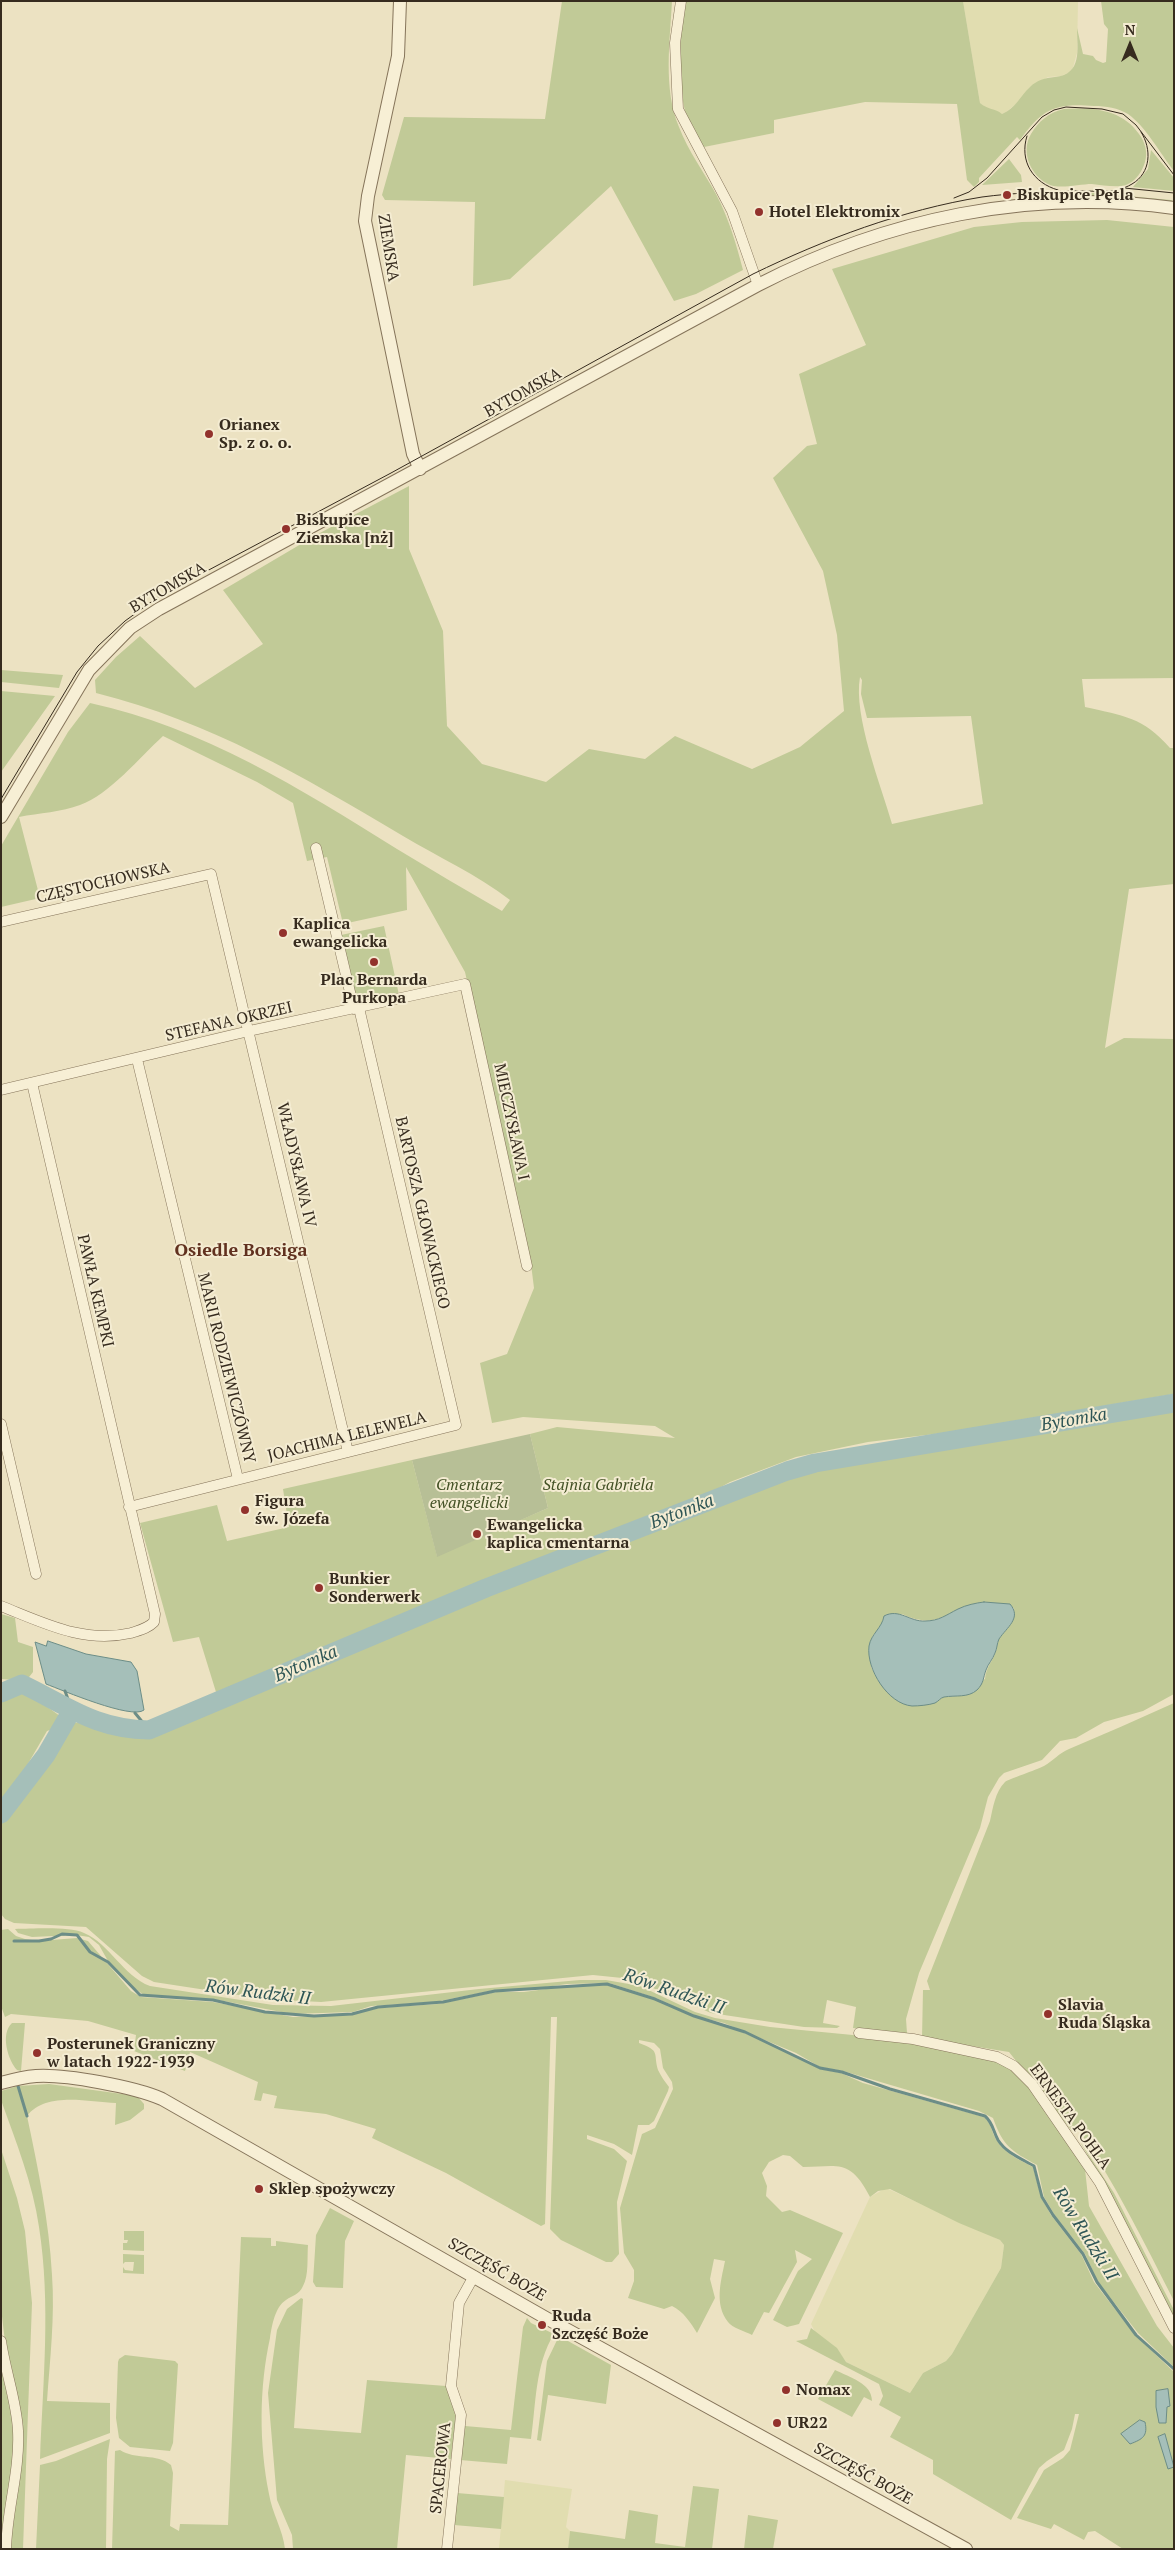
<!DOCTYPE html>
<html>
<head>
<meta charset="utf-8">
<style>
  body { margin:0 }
  #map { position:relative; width:1175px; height:2550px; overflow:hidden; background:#ece2c2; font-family:"PT Serif",serif }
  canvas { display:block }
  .frame { position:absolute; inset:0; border:2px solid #362b1e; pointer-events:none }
  .north { position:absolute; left:1105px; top:20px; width:50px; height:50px; -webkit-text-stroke:4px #f4ecd2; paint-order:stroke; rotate:0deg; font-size:14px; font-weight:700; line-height:20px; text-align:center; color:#362b1e }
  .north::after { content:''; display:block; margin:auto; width:18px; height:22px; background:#362b1e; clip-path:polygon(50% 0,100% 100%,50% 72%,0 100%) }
</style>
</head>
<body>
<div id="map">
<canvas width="1175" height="2550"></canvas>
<div class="frame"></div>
<div class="north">N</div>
</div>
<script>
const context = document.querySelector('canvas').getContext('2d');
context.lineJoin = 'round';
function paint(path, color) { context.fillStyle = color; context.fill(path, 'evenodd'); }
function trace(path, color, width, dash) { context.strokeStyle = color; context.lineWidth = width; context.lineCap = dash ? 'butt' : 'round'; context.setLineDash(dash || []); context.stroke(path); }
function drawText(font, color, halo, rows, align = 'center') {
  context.font = font + ' "PT Serif",serif'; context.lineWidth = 4; context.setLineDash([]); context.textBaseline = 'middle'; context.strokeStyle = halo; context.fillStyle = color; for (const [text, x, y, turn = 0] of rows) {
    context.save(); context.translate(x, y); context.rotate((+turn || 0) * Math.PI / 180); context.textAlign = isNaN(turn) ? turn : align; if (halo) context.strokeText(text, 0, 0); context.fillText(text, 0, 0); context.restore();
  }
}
paint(new Path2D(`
  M 963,1 L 1078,1 L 1077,53 L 1072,71 L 1061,76 L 1048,77 L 1029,88 L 1022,99 L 1006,112 L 1002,114 L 988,110 L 980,103 Z
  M 886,2188 L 1000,2240 L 1004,2245 L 1001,2268 L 952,2354 L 946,2361 L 923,2373 L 910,2393 L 846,2362 L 834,2346 L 815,2332 L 811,2324 L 870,2197 Z
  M 505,2480 L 572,2489 L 566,2527 L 570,2531 L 568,2549 L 499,2549 Z`), '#e1ddb0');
paint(new Path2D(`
  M 562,1 L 672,1 C 670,41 663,89 679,127 C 688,151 704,172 716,194 C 729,219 736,243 743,270 L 696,294 L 674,301 L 611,186 L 510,279 L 473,286 L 475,202 L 385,200 L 382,195 L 404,117 L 545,119 Z
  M 684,1 L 963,1 L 980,103 C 988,110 995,108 1002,114 C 1016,108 1020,96 1030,87 C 1037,80 1045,78 1055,77 C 1083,74 1077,49 1077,28 L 1083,54 L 1093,56 L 1096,60 L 1103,63 L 1106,62 L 1108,29 L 1104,24 L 1101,1 L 1174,1 L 1174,171 C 1160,153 1146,127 1128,114 C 1118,108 1106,106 1094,106 C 1055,103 1043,108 1020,140 L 1017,137 L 979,178 L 979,182 L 974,187 L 967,180 L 957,104 L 865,102 L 774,120 L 774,133 L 704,147 C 699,139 691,130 688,120 C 677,93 680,30 684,1 Z
  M 1064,109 C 1092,107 1122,109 1139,134 C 1145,142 1148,152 1145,162 C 1142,172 1136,181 1126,185 C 1117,188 1102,185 1092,184 C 1080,184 1061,189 1050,185 C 1031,177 1020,152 1031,134 C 1038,122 1049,112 1064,109 Z
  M 1151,150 L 1174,178 L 1174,191 L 1133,187 L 1148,169 Z
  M 1009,159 L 1021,175 L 1022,182 L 982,185 Z
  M 1095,193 L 1171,200 L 1174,202 L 1095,196 L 1032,198 L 1031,195 Z
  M 1107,220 L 1174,227 L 1174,678 L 1082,679 L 1085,707 C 1124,716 1143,717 1170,748 L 1174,748 L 1174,884 L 1129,889 L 1105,1048 L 1124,1038 L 1174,1039 L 1174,1394 L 943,1433 L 868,1442 L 796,1457 L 730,1482 L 680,1510 L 216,1692 L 199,1637 L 173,1642 L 140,1523 L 217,1505 L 227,1541 L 289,1527 L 283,1489 L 412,1460 L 437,1556 L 548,1508 L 530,1434 L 557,1427 L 675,1438 L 655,1426 L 523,1417 L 492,1423 L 480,1363 L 507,1354 L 534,1288 L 531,1264 L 465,972 L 406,867 L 407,910 L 343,924 L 327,857 L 307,861 L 293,803 L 257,782 L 163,736 C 140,757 109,795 80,805 C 62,812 39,813 19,817 L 40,898 L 1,907 L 1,846 L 68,732 L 90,703 C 202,727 301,789 397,849 C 432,870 467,891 502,911 L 510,900 C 478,875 438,857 403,836 C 302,776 211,722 96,693 L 95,680 L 116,657 L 140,636 L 195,688 L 263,644 L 223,590 L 318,534 L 409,486 L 409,549 L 443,631 L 447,726 L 482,764 L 546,782 L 589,749 L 645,759 L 675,736 L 752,769 L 800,747 L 844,711 L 837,635 L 823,571 L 773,478 L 807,446 L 817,444 L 799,374 L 866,345 L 832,269 L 974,227 L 1022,222 ZM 860,677 L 862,680 L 861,694 L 867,718 L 971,716 L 983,804 L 892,824 C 881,785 853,716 860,677 Z
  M 1,670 L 63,675 L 59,688 L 1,682 Z
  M 1,691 L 55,696 L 1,772 Z
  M 384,926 L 399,995 L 362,1003 L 356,997 L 341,935 Z
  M 1174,1407 L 1174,1694 L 1143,1711 L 1104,1722 L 1076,1738 L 1060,1741 L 1042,1760 L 1004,1773 L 999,1778 L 988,1797 L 980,1828 L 919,1973 L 906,2019 L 907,2033 L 853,2028 L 856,2007 L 827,2000 L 823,2023 L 840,2026 L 837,2028 L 804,2027 L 711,2013 L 632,1979 L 593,1975 L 321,2002 L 265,1999 L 154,1982 L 142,1976 L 86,1927 L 14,1923 L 5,1919 L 1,1914 L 1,1821 L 59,1747 L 66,1724 L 71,1726 L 72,1722 C 101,1725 124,1740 153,1733 L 801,1468 ZM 985,1602 L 1014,1608 C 1015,1624 1007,1627 999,1639 C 997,1643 997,1649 995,1654 C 991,1663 986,1668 985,1679 L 959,1696 L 941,1697 L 934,1703 L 902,1703 L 894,1697 L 878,1680 L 871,1667 L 872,1637 L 882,1624 L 902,1614 C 940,1632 949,1607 985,1602 Z
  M 1,1614 L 15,1618 L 18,1642 L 33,1647 L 33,1672 L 26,1681 L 1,1679 Z
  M 20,1687 L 64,1719 L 59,1727 L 47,1731 L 18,1781 L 1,1802 L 1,1697 Z
  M 1174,1703 L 1174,2301 C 1144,2242 1115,2183 1078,2129 L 1076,2132 L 1072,2131 L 1009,2052 L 922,2038 L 923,1990 L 930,1990 L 927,1981 L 990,1821 C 993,1808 995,1792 1005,1782 C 1009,1779 1036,1770 1044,1766 C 1053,1761 1059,1753 1069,1749 C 1104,1734 1139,1719 1174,1703 Z
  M 8,1929 L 16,1936 L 25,1939 L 39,1941 L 77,1938 L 88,1941 L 131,1991 L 141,1997 L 213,2002 L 293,2017 L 351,2015 L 378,2008 L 438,2004 L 496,1992 L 524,1992 L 568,1986 L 608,1985 L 656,2000 L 694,2017 L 724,2025 L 759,2039 L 820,2069 L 841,2073 L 863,2083 L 984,2117 C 992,2124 991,2132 997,2141 C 1005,2154 1020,2160 1033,2167 L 1041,2197 L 1051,2215 L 1081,2254 L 1094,2282 L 1135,2335 L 1174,2372 L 1174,2549 L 1123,2549 L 1095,2531 L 1088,2532 L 1084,2540 L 1054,2524 L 1051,2529 L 1017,2518 L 1044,2470 L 1063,2458 L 1070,2450 L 1079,2414 L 1075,2414 L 1072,2429 L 1064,2450 L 1047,2461 L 1039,2468 L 1011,2520 L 933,2474 L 933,2460 L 890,2437 L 901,2417 L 879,2405 L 883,2396 L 879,2384 L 796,2341 L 807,2339 L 811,2328 L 837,2348 L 846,2362 L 910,2393 L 923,2373 L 946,2361 L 952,2354 L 1001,2268 L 1004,2245 L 1000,2240 L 959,2223 L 890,2189 L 878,2191 L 870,2197 C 850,2158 838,2167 803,2167 L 790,2156 L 783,2155 L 769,2162 L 762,2173 L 767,2186 L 766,2196 L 782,2212 L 790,2210 L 843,2233 L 799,2324 L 787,2327 L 773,2320 L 798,2271 L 812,2259 L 795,2250 L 797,2262 L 769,2313 L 764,2312 L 752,2335 C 745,2331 732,2328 728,2322 C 714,2304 721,2281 725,2261 L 714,2259 L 710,2279 L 715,2298 L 697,2333 C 691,2323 683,2311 672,2306 L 664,2309 L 628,2298 L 634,2281 L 634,2270 L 624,2253 L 620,2208 L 642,2134 L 655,2128 L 673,2089 L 672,2082 L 663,2068 L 660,2049 L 654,2043 L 639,2040 L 639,2043 C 661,2051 653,2053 658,2070 C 661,2076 665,2082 669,2087 L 668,2091 L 654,2121 L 649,2125 L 638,2125 L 632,2155 L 614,2144 L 587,2135 L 587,2139 L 614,2149 L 627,2161 L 617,2202 L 619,2254 L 612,2262 L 606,2262 L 561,2240 L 550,2229 L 557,2017 L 551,2017 L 545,2224 L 541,2226 L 446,2173 L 372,2138 L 376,2129 L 326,2114 L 274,2108 L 277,2096 L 263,2093 L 261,2101 L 254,2100 L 258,2082 L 190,2052 L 185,2071 L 134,2051 L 136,2035 L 88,2021 L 11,2014 L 5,2017 L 1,2006 L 1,1930 Z
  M 15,1929 C 33,1929 68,1926 84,1933 C 110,1944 123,1976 150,1986 L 273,2005 L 331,2006 L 479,1989 L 580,1980 L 606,1980 L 640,1986 L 695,2012 L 715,2018 L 770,2027 L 894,2039 L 1000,2061 L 1030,2086 L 1085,2169 L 1089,2206 L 1157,2326 L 1174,2348 L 1174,2367 L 1138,2333 L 1098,2282 L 1085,2254 L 1054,2214 L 1044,2197 L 1037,2165 C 1011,2151 1003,2146 993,2118 L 979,2111 L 843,2071 L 820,2067 L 796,2053 L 724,2023 L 695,2016 L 656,1998 L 609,1983 L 567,1984 L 524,1990 L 495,1990 L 435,2002 L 371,2006 L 353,2012 L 292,2014 L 213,1999 L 144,1995 L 131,1986 L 108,1961 L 99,1945 L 89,1937 L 76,1935 L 32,1937 L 18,1933 Z
  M 12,2023 L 25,2023 L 21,2071 L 17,2070 C 8,2060 0,2034 12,2023 Z
  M 49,2084 L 137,2096 L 144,2104 L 144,2109 L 130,2120 L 115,2125 L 116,2103 C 88,2102 46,2091 27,2116 C 38,2168 49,2221 52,2275 C 55,2317 50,2359 47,2401 L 110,2403 L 110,2433 L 40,2459 C 43,2381 51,2304 39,2227 C 33,2184 16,2142 1,2100 L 1,2091 L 18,2086 Z
  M 1079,2140 L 1114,2193 L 1174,2310 L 1174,2317 L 1111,2195 Z
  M 1,2149 L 17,2198 L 25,2231 L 32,2303 L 23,2549 L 10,2549 L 20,2469 L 1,2308 Z
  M 330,2208 L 354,2221 L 345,2241 L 343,2288 L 316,2287 L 313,2282 L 316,2235 Z
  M 124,2231 L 144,2231 L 144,2251 L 123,2250 L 123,2243 L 127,2243 L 128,2240 L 124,2240 Z
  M 241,2237 L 271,2238 L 271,2246 L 276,2246 L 276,2241 L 308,2245 C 307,2257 309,2276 303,2286 C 299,2295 293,2295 286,2300 C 275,2307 272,2325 270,2338 C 259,2388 259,2444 269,2494 C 272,2513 283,2530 285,2549 L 112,2549 L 115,2451 L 120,2450 C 135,2460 157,2453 171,2465 L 173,2473 L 170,2526 L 179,2531 L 180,2524 L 228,2525 Z
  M 123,2254 L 144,2255 L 144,2274 L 123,2273 L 123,2267 L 125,2270 L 133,2271 L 134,2262 L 125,2262 L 123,2264 Z
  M 301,2298 L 303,2299 L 294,2428 L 361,2433 L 367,2380 L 446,2386 L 456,2415 L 451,2459 L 406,2455 L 397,2549 L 293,2549 L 292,2535 L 277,2500 L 268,2393 L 277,2330 L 287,2309 Z
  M 527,2318 L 531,2323 L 554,2334 C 535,2364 536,2405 531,2439 L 510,2437 L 507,2464 L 460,2460 L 465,2426 L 511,2430 L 523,2327 Z
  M 559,2336 L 611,2365 L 606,2404 L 548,2395 L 541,2441 L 537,2440 L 547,2361 Z
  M 125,2355 L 175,2361 L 178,2364 L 173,2443 L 170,2451 L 130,2447 L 119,2438 L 116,2418 L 118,2362 L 119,2359 Z
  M 1,2367 L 12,2409 L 15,2465 L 1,2549 Z
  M 835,2370 C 849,2377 872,2383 872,2401 L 864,2397 L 852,2417 L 818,2399 Z
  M 110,2439 L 107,2459 L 106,2549 L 36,2549 L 40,2465 L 56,2461 Z
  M 693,2486 L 719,2489 L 712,2549 L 568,2549 L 570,2531 L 625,2539 L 629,2510 L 658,2515 L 655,2543 L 685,2547 Z
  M 457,2493 L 504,2497 L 501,2529 L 454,2525 Z
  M 748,2515 L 778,2520 L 773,2549 L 744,2549 Z`), '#c1ca97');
paint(new Path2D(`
  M 530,1434 L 548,1508 L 437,1557 L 412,1460 Z`), '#b7bf96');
const water = new Path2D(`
  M 984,1602 L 1010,1604 C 1022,1618 1007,1627 999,1639 C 997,1643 997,1649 995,1653 C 993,1659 988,1664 986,1670 C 983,1678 984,1683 977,1690 C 968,1698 956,1695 944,1697 C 940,1698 939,1701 935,1703 C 929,1705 919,1706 912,1706 C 888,1704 866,1669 869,1646 C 871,1634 882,1628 884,1616 C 899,1608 910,1622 925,1621 C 939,1621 946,1615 958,1609 C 966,1605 976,1603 984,1602 Z
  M 48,1641 L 86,1654 L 131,1662 L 137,1671 L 144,1710 C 132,1720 62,1690 46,1684 L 35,1642 L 46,1646 Z
  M 1168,2389 L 1170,2406 L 1167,2407 L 1166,2423 L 1159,2423 L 1156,2407 L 1156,2391 Z
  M 1140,2420 L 1145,2422 C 1148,2436 1143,2439 1130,2444 L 1121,2434 Z
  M 1165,2434 L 1174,2467 L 1168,2469 L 1158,2437 Z`);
paint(water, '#a5bfb9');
trace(water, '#6c8d87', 1);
trace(new Path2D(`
  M 65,1691 L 72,1710
  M 135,1713 L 149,1730
  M 14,1941 L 39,1941 L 51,1939 L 62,1934 L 77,1935 L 90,1952 L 108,1962 L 140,1995 L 213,2000 L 265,2012 L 314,2016 L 352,2014 L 378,2007 L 443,2002 L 495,1991 L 607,1984 L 655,1999 L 694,2016 L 745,2032 L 820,2068 L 842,2072 L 890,2089 L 985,2116 C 993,2123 993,2131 998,2140 C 1006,2153 1022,2159 1034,2166 L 1042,2197 L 1053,2215 L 1083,2254 L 1097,2282 L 1136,2335 L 1174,2369
  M 18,2086 L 27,2116`), '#6c8d87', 3);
trace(new Path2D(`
  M 1,1693 L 22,1684 C 68,1706 95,1729 149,1730 L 486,1588 L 787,1471 L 815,1463 L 1174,1403
  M 1,1814 L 46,1755 L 72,1710`), '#a5bfb9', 19);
const minor = new Path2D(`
  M 681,1 L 675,43 L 678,109 L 732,211 L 758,285
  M 316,848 L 354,1009
  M 1,922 L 211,874 L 348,1452
  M 137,1059 L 238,1479
  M 1,1090 L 249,1031 L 465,984 L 527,1266
  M 1,1424 L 36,1574
  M 129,1507 L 456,1425 L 359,1008
  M 1,1606 C 44,1623 84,1644 131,1633 C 140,1630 147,1629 154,1622 L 155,1614 L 32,1083
  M 859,2033 L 913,2039 L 997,2057 L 1014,2066 L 1032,2084 L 1100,2183 L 1174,2328
  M 1,2341 C 5,2370 17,2403 18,2431 C 20,2471 7,2509 6,2549
  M 447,2549 L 461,2415 L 451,2386 L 459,2303 L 474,2276`);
const tertiary = new Path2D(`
  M 400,1 L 398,56 L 368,196 L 365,221 L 413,454 L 420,469
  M 1,817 L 89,670 L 130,628 L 159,609 L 758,285 C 886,219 1030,188 1174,208
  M 1,2083 C 12,2080 24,2077 36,2076 C 65,2074 135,2087 162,2099 L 546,2318 L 966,2549`);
trace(minor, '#85745a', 11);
trace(tertiary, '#85745a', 14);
trace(minor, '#f7efd5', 10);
trace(tertiary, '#f7efd5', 12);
trace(new Path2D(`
  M 1027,136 C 1019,161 1033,183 1058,190
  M 1124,188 L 1174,193
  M 954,198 L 969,192 L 987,178 L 1042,117 L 1054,110 L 1066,107 L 1102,109 L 1123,114 L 1136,125 L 1174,175
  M 1,799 L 77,672 L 98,646 L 125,621 L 158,597 L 391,473 L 753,274 C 825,239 902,210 982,197 C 1012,193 1042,192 1072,191 C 1092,190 1114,195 1132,184 C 1151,173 1152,149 1141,132`), '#362b1e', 1);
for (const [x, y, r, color] of [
  [1007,195,5,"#92322c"],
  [759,212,5,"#92322c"],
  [209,434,5,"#92322c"],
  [286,529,5,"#92322c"],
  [283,933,5,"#92322c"],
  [374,962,5,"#92322c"],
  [245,1510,5,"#92322c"],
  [477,1534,5,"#92322c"],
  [319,1588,5,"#92322c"],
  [1048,2014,5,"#92322c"],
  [37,2053,5,"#92322c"],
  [259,2189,5,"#92322c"],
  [542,2325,5,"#92322c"],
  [786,2390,5,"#92322c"],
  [777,2423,5,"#92322c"]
]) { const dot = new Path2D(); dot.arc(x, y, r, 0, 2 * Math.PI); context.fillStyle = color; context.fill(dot); trace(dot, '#f4ecd2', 2); }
drawText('bold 16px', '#362b1e', '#f4ecd2', [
  ["Biskupice Pętla",1017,195],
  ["Hotel Elektromix",769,212],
  ["Orianex",219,425],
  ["Sp. z o. o.",219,443],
  ["Biskupice",296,520],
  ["Ziemska [nż]",296,538],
  ["Kaplica",293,924],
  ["ewangelicka",293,942],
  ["Plac Bernarda",374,980,"center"],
  ["Purkopa",374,998,"center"],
  ["Figura",255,1501],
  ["św. Józefa",255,1519],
  ["Ewangelicka",487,1525],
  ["kaplica cmentarna",487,1543],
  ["Bunkier",329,1579],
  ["Sonderwerk",329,1597],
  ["Slavia",1058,2005],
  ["Ruda Śląska",1058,2023],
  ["Posterunek Graniczny",47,2044],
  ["w latach 1922-1939",47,2062],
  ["Sklep spożywczy",269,2189],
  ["Ruda",552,2316],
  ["Szczęść Boże",552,2334],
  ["Nomax",796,2390],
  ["UR22",787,2423]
], 'left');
drawText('16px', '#362b1e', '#f4ecd2', [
  ["ZIEMSKA",388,248,81],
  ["BYTOMSKA",523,393,-29],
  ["BYTOMSKA",168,588,-30],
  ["CZĘSTOCHOWSKA",103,883,-13],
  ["STEFANA OKRZEI",229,1022,-13],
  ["MIECZYSŁAWA I",511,1122,78],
  ["WŁADYSŁAWA IV",296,1165,77],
  ["BARTOSZA GŁOWACKIEGO",422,1213,77],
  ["PAWŁA KEMPKI",95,1291,77],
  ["MARII RODZIEWICZÓWNY",226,1368,76],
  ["JOACHIMA LELEWELA",347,1437,-14],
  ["ERNESTA POHLA",1070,2117,54],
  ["SZCZĘŚĆ BOŻE",497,2270,30],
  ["SPACEROWA",441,2468,-84],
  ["SZCZĘŚĆ BOŻE",863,2474,29]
]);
drawText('italic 16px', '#435125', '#f4ecd2', [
  ["Cmentarz",469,1485],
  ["ewangelicki",469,1503],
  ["Stajnia Gabriela",598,1485]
]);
drawText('bold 18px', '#61311f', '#f4ecd2', [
  ["Osiedle Borsiga",241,1251]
]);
drawText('italic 18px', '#2e5555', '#f4ecd2', [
  ["Bytomka",1074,1420,-10],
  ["Bytomka",682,1512,-21],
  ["Bytomka",306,1664,-23],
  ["Rów Rudzki II",674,1992,19],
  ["Rów Rudzki II",258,1993,7],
  ["Rów Rudzki II",1085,2234,58]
]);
</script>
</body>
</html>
